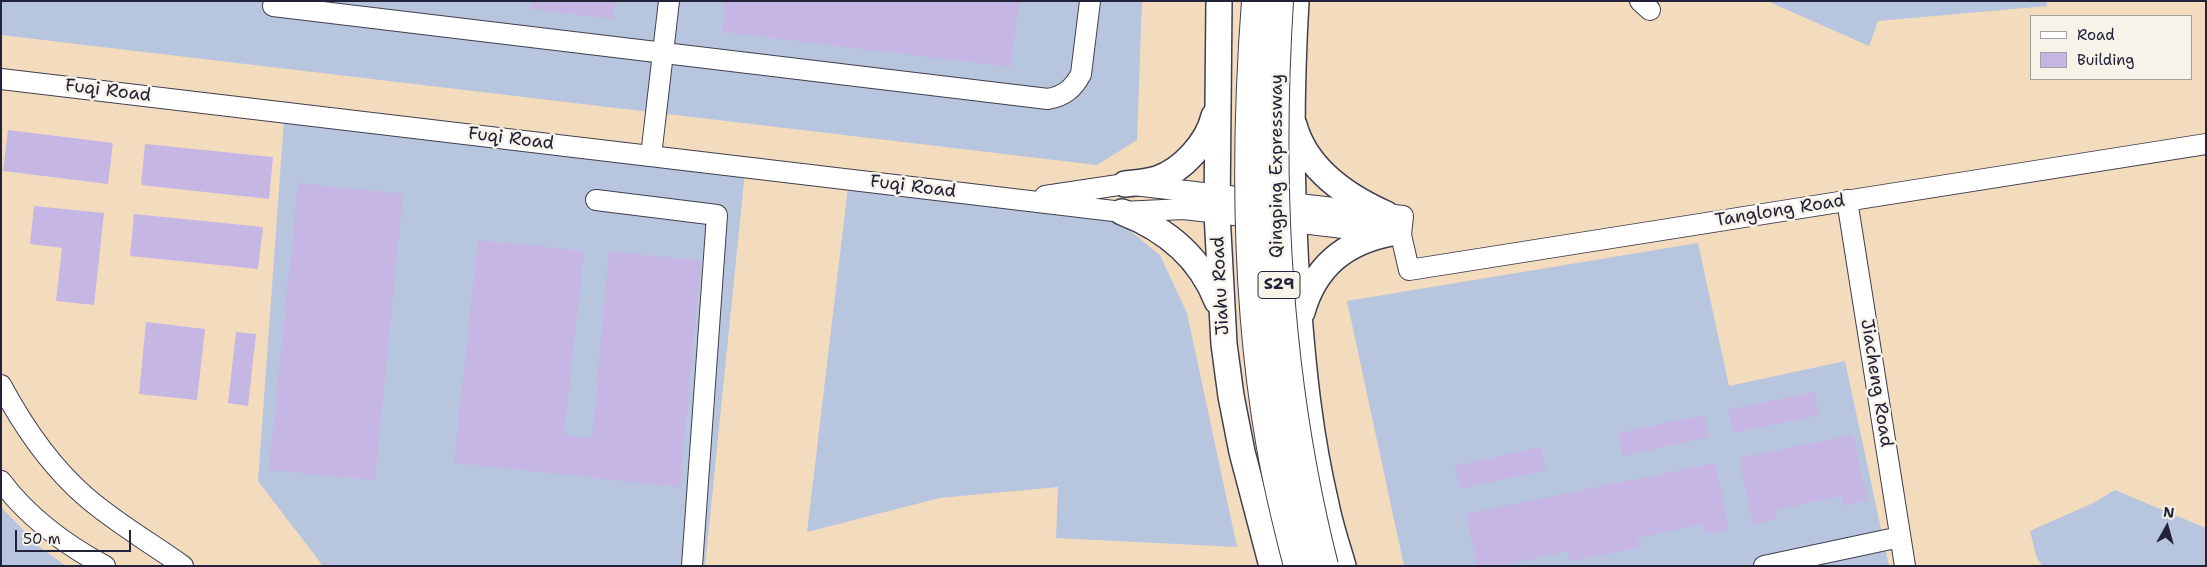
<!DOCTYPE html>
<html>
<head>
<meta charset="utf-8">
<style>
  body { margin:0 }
  #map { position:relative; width:2207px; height:567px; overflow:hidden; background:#f3dcbe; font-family:"Shantell Sans",sans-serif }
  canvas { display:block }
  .frame { position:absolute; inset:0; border:2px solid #22223b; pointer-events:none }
  .legend { position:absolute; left:2030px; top:15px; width:162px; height:65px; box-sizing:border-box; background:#f7f3e8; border:1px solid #a29fa3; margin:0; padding:6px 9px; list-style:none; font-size:15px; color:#22223b }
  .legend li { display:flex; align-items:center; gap:10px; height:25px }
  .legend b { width:25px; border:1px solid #a29fa3 }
  .north { position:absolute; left:2142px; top:502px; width:50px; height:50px; -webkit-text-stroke:4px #f7f3e8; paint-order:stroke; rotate:7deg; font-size:14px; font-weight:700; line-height:20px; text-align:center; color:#22223b }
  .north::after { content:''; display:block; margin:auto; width:18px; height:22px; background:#22223b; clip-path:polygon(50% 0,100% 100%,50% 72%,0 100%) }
  .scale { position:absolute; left:15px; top:530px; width:116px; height:22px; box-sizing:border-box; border:2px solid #22223b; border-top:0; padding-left:6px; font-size:15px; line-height:18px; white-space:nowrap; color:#22223b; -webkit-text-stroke:4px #f7f3e8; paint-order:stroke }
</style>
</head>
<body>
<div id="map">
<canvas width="2207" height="567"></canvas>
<div class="frame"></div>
<ul class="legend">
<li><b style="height:6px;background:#fff"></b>Road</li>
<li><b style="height:14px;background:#c6b6e4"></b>Building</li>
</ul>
<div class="north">N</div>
<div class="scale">50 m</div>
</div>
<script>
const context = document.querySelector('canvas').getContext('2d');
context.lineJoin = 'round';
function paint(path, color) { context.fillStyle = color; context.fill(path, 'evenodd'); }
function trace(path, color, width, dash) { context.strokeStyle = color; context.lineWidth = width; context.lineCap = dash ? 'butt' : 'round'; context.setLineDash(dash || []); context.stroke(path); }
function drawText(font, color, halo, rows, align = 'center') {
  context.font = font + ' "Shantell Sans",sans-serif'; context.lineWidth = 5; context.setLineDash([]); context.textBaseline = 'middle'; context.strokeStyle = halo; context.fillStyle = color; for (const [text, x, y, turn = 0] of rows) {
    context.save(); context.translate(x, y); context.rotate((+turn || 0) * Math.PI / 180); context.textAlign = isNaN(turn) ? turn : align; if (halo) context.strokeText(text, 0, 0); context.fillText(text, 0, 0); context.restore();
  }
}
paint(new Path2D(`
  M 1,1 L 1142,1 L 1137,140 L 1097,165 L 1,35 Z
  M 1767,1 L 2046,1 L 2047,6 L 1878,21 L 1869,46 Z
  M 284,120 L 745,172 L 705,566 L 323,566 L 258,481 Z
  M 848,187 L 1117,220 L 1160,255 L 1187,313 L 1237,547 L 1056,538 L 1058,487 L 940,498 L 807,532 Z
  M 1698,243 L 1729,386 L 1845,361 L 1889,566 L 1404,566 L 1347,301 Z
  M 2115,490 L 2206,528 L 2206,566 L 2042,566 L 2036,556 L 2030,531 L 2093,503 Z
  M 1,507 L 40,547 L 66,566 L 1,566 Z`), '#b8c5de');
paint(new Path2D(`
  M 531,1 L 615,1 L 613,19 L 530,9 Z
  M 725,1 L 1019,1 L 1011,67 L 722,32 Z
  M 8,130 L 113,143 L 108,184 L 3,171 Z
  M 145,144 L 273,157 L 269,199 L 141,185 Z
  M 298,183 L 403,194 L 375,480 L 269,470 Z
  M 34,206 L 104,213 L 94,305 L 56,301 L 62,248 L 30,244 Z
  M 134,214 L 263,227 L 258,269 L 130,256 Z
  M 478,240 L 584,251 L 564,435 L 592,438 L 609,252 L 701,260 L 680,487 L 454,463 Z
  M 146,322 L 205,329 L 197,400 L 139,394 Z
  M 236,332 L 256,334 L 248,406 L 228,403 Z
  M 1814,392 L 1819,415 L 1733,433 L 1728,410 Z
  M 1704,415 L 1709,437 L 1623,456 L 1618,433 Z
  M 1853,435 L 1867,500 L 1843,506 L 1841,496 L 1775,510 L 1777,519 L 1753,525 L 1739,458 Z
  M 1541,447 L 1546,470 L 1460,489 L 1455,466 Z
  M 1715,463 L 1729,529 L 1705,534 L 1703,524 L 1637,538 L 1639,548 L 1570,561 L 1568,551 L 1500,566 L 1477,566 L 1466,514 Z`), '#c6b6e4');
const minor = new Path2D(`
  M 274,1 L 273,6 L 1048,99 C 1064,96 1073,89 1081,74 L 1090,1
  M 1640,1 L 1650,10
  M 1,79 L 1122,212 L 1184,209 L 1385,233
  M 651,156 L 669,1
  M 1045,196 L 1125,184 L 1403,216 L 1401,235 L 1409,270 L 2206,144
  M 596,200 L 717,215 L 692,566
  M 1847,200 L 1905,566
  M 1,385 C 23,426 51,467 86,497 C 116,523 151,543 183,566
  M 1,481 C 28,517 66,545 105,566
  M 1764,566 L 1900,537`);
const major = new Path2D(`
  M 1219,1 L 1217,213 L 1224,344 L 1231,396 L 1242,452 L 1272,566
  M 1296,1 C 1290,101 1291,201 1298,301 C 1303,369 1310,437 1326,504 C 1330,525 1337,545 1343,566
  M 1294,125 C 1306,169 1348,197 1386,214
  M 1125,184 C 1136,183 1147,182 1157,179 C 1183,170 1208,142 1214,116
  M 1122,212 C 1166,229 1200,257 1217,301
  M 1302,312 C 1315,266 1345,242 1391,233`);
trace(minor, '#413e4f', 22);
trace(major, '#413e4f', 28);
trace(minor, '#fff', 20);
trace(major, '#fff', 25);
const highwayBridge = new Path2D(`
  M 1256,1 C 1245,146 1246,304 1271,447 C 1278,487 1288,527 1298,566
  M 1279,1 C 1267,191 1277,381 1324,566`);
trace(highwayBridge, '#413e4f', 30, []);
trace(highwayBridge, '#fff', 28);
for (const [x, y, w] of [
  [1279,285,42]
]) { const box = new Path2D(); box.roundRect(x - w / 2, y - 13.5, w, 27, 4); context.fillStyle = '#f7f3e8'; context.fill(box); trace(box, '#22223b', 1); }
drawText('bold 16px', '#22223b', null, [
  ["S29",1279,285]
]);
drawText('18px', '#22223b', '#f7f3e8', [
  ["Fuqi Road",108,91,7],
  ["Fuqi Road",511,139,7],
  ["Qingping Expressway",1277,166,-90],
  ["Fuqi Road",913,187,7],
  ["Tanglong Road",1780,211,-9],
  ["Jiahu Road",1221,286,-93],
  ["Jiacheng Road",1876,383,81]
]);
</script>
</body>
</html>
